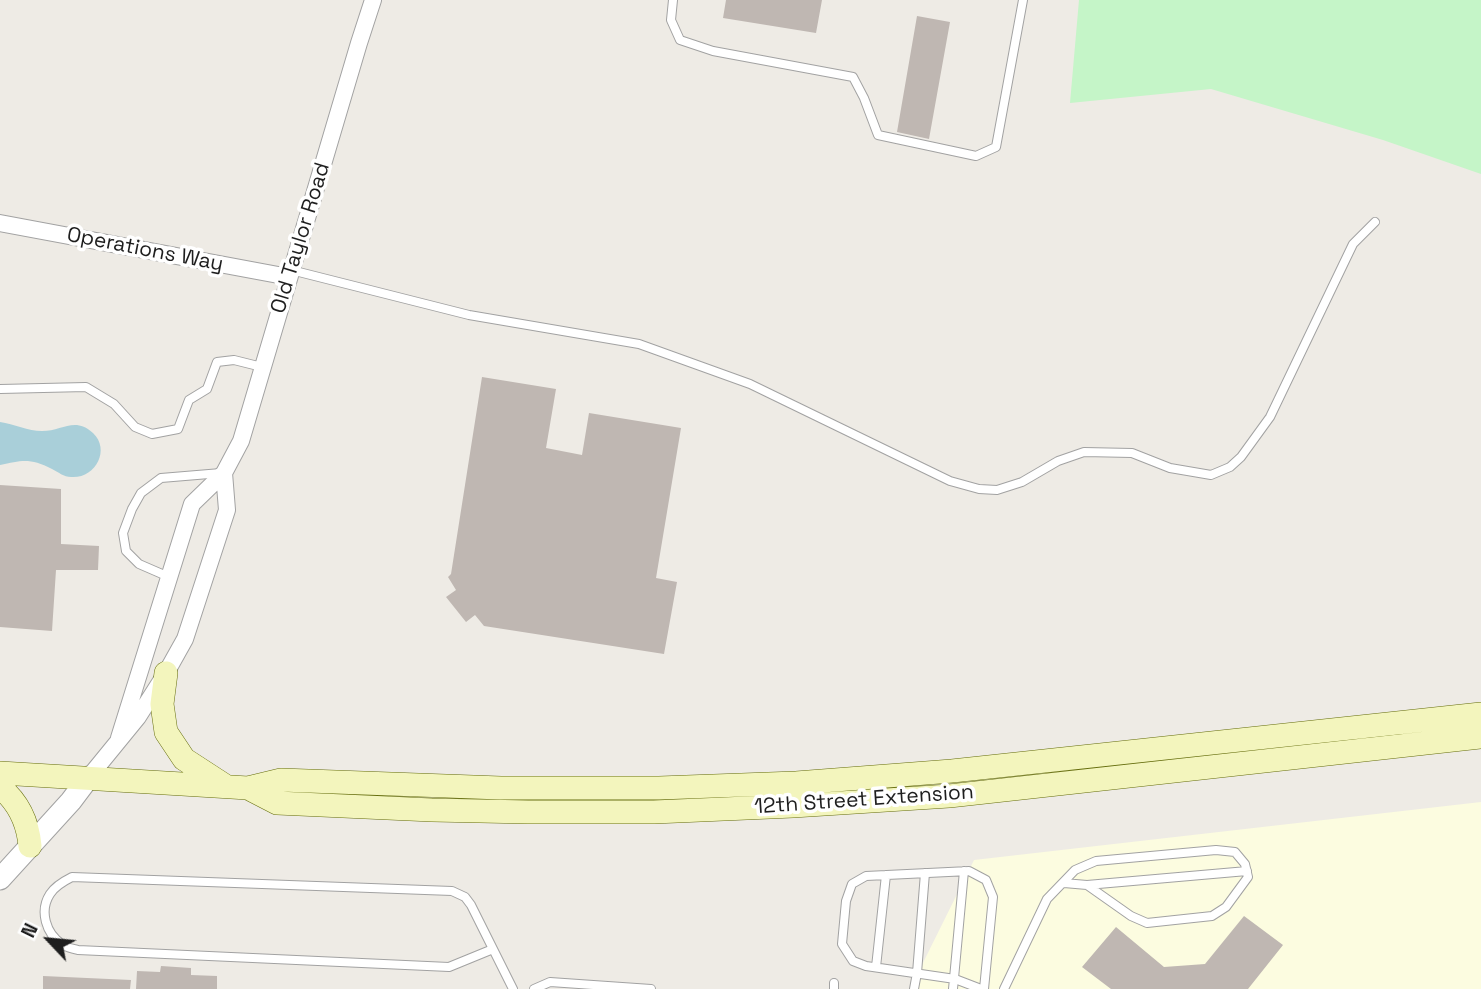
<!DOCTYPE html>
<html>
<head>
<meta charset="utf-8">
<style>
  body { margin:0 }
  #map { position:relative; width:1481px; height:989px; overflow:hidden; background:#eeebe5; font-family:"Space Grotesk",sans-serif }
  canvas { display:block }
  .north { position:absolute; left:14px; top:905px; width:70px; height:70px; -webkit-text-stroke:5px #fff; paint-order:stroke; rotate:296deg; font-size:19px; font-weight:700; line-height:28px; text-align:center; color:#1e1e1e }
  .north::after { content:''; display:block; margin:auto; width:24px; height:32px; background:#1e1e1e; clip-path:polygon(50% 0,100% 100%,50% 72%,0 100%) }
</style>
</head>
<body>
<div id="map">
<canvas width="1481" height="989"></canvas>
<div class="north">N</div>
</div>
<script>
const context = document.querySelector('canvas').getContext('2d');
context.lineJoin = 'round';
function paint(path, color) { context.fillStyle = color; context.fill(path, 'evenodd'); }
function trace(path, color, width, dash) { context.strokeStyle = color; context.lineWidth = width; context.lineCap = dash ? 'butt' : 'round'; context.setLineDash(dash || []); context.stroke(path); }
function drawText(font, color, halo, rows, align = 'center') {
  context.font = font + ' "Space Grotesk",sans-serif'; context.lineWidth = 7; context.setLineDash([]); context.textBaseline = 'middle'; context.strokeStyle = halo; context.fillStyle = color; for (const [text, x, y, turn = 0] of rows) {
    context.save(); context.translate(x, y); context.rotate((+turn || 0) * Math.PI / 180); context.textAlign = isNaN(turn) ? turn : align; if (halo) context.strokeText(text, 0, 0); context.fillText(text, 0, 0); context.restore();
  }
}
paint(new Path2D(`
  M 1481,802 L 1481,989 L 910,989 L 974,860 Z`), '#fcfce0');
paint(new Path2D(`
  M 1079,0 L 1481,0 L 1481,174 L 1383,140 L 1211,89 L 1070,103 Z`), '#c5f5c8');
paint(new Path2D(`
  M 0,422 C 14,424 28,431 42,431 C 62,431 75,416 93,433 C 111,450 95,479 71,477 C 64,477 58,472 52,469 C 31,458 22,460 0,465 Z`), '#a9cfd9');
paint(new Path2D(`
  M 726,0 L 822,0 L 816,33 L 723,18 Z
  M 917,16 L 950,22 L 929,139 L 897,132 Z
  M 482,377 L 556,389 L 546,448 L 582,455 L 589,413 L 681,428 L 656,578 L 677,582 L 664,654 L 484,626 L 475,615 L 466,622 L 446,597 L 456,590 L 448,577 L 451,574 Z
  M 0,485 L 61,489 L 61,544 L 99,546 L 98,570 L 56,570 L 52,631 L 0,627 Z
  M 1244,916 L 1283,945 L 1248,989 L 1111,989 L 1082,967 L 1116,927 L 1164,967 L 1205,964 Z
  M 161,966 L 191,968 L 191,975 L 217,976 L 217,989 L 136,989 L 137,971 L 160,972 Z
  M 43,976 L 131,980 L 130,989 L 43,989 Z`), '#bfb7b2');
const service = new Path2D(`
  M 673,0 L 671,20 L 680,40 L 713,51 L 853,77 L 864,98 L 878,135 L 976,156 L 996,147 L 1023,0
  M 291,270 L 469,315 L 639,344 L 750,384 L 950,481 L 979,489 L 997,490 L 1022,482 L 1058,461 L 1084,452 L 1132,453 L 1170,468 L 1211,475 L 1230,467 L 1241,457 L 1270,417 L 1353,244 L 1375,222
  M 0,389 L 86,387 L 114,404 L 135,427 L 152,434 L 178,429 L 189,400 L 207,389 L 217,362 L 234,360 L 262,367
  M 169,577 L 139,564 L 126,551 L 123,533 L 132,509 L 141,493 L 161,478 L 221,473
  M 1087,885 L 1247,871
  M 493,949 L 449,967 L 78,950 C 72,948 66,948 62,944 C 46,934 39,911 50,894 C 55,886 64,881 72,877 L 452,891 L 465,897 L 471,905 L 513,989
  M 876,967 L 886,875
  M 534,989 L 550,982 L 651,989
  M 834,989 L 834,983
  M 914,989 L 917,973 L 925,873
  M 953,989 L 964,871
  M 981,989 L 955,979 L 866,966 L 853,961 L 842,944 L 846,901 L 852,884 L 866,876 L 969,871 L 986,880 L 993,897 L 984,989
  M 1004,989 L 1047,899 L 1075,870 L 1096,861 L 1216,850 L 1235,852 L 1245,864 L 1248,877 L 1226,907 L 1212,916 L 1147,923 L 1131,916 L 1087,885 L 1064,883`);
const minor = new Path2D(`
  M 0,223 L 289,277
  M 224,473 L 241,441 L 359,43 L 373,0
  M 89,777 L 138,717 L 166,673 L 185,639 L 227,510 L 224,473 L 192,504 L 119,738`);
const tertiary = new Path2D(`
  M 0,879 L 71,801 L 89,777`);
const secondary = new Path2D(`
  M 166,673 L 162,704 L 166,732 L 184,759 L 224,785
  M 0,773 L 248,788 L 281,780 L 501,788 L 659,788 L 796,783 L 952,771 L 1481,714
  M 0,787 C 18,802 28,823 30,846
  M 248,788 L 277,803 L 432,810 L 528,812 L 654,812 L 793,806 L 949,796 L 1481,737`);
trace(service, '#a2a2a2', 10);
trace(minor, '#a2a2a2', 18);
trace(tertiary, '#a2a2a2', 23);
trace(secondary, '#656d0d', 24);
trace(service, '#fff', 8);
trace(minor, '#fff', 16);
trace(tertiary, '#fff', 21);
trace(secondary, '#f3f5bd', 23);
drawText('21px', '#1e1e1e', '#fff', [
  ["Old Taylor Road",301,238,-73],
  ["Operations Way",145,250,11],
  ["12th Street Extension",864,800,-4]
]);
</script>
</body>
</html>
